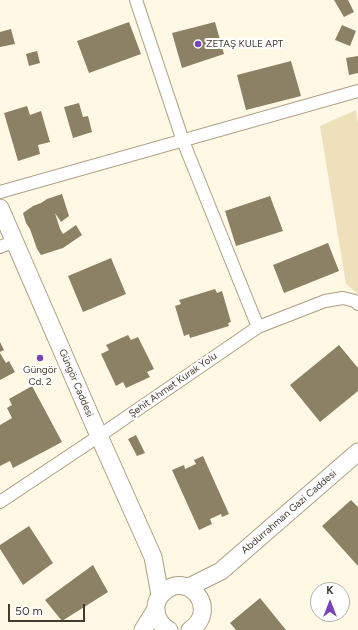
<!DOCTYPE html>
<html>
<head>
<meta charset="utf-8">
<style>
  body { margin:0 }
  #map { position:relative; width:358px; height:630px; overflow:hidden; background:#fff8e5; font-family:Figtree,sans-serif }
  canvas { display:block }
  .north { position:absolute; left:310px; top:582px; width:40px; height:40px; box-sizing:border-box; background:#fff; border:1px solid #b3b1ac; border-radius:50%; rotate:0deg; font-size:11px; font-weight:700; line-height:16px; text-align:center; color:#413c30 }
  .north::after { content:''; display:block; margin:auto; width:14px; height:18px; background:#7744bc; clip-path:polygon(50% 0,100% 100%,50% 72%,0 100%) }
  .scale { position:absolute; left:8px; top:604px; width:77px; height:18px; box-sizing:border-box; border:2px solid #413c30; border-top:0; padding-left:5px; font-size:12px; line-height:14px; white-space:nowrap; color:#413c30; -webkit-text-stroke:3px #fff; paint-order:stroke }
</style>
</head>
<body>
<div id="map">
<canvas width="358" height="630"></canvas>
<div class="north">K</div>
<div class="scale">50 m</div>
</div>
<script>
const context = document.querySelector('canvas').getContext('2d');
context.lineJoin = 'round';
function paint(path, color) { context.fillStyle = color; context.fill(path, 'evenodd'); }
function trace(path, color, width, dash) { context.strokeStyle = color; context.lineWidth = width; context.lineCap = dash ? 'butt' : 'round'; context.setLineDash(dash || []); context.stroke(path); }
function drawText(font, color, halo, rows, align = 'center') {
  context.font = font + ' Figtree,sans-serif'; context.lineWidth = 4; context.setLineDash([]); context.textBaseline = 'middle'; context.strokeStyle = halo; context.fillStyle = color; for (const [text, x, y, turn = 0] of rows) {
    context.save(); context.translate(x, y); context.rotate((+turn || 0) * Math.PI / 180); context.textAlign = isNaN(turn) ? turn : align; if (halo) context.strokeText(text, 0, 0); context.fillText(text, 0, 0); context.restore();
  }
}
paint(new Path2D(`
  M 356,110 L 358,124 L 358,294 L 346,284 L 320,126 Z`), '#eee0bb');
paint(new Path2D(`
  M 334,0 L 348,0 L 354,12 L 344,17 Z
  M 129,22 L 141,54 L 89,73 L 77,41 Z
  M 215,22 L 224,54 L 182,68 L 172,33 Z
  M 342,25 L 356,31 L 350,46 L 335,40 Z
  M 11,29 L 15,44 L 0,47 L 0,32 Z
  M 37,51 L 40,63 L 29,66 L 26,54 Z
  M 358,56 L 358,73 L 349,75 L 346,58 Z
  M 291,61 L 301,96 L 246,110 L 237,75 Z
  M 79,103 L 83,117 L 88,116 L 92,132 L 73,138 L 64,107 Z
  M 27,106 L 30,115 L 41,111 L 50,142 L 38,145 L 40,154 L 18,161 L 4,113 Z
  M 62,194 L 69,216 L 61,222 L 55,213 L 60,229 L 63,234 L 76,225 L 82,235 L 63,248 L 41,255 L 37,249 L 30,229 L 26,223 L 23,213 L 33,206 L 41,203 L 47,199 Z
  M 270,196 L 283,231 L 236,246 L 225,211 Z
  M 328,243 L 339,271 L 284,293 L 273,265 Z
  M 111,258 L 126,294 L 83,312 L 68,276 Z
  M 215,289 L 217,293 L 222,291 L 231,322 L 228,323 L 229,326 L 190,338 L 189,334 L 184,336 L 175,306 L 181,304 L 179,300 Z
  M 128,335 L 131,340 L 138,337 L 154,369 L 147,372 L 150,377 L 126,388 L 123,382 L 116,386 L 101,354 L 109,350 L 106,345 Z
  M 0,342 L 4,350 L 0,352 Z
  M 339,345 L 358,368 L 358,391 L 320,422 L 290,385 Z
  M 0,353 L 6,363 L 9,361 L 15,372 L 0,380 Z
  M 32,386 L 62,442 L 13,468 L 10,461 L 0,466 L 0,425 L 12,418 L 7,408 L 12,405 L 9,399 Z
  M 136,435 L 145,453 L 137,456 L 128,439 Z
  M 203,456 L 229,514 L 222,517 L 221,514 L 210,519 L 212,524 L 199,530 L 172,470 L 184,465 L 185,469 L 196,464 L 194,460 Z
  M 351,500 L 358,507 L 358,566 L 322,526 Z
  M 29,526 L 53,563 L 23,585 L 0,549 L 0,545 Z
  M 93,565 L 108,592 L 62,621 L 45,600 Z
  M 260,598 L 286,630 L 236,630 L 230,623 Z`), '#8c8165');
const street = new Path2D(`
  M 136,0 L 183,141 L 258,327
  M 0,192 L 358,91
  M 0,247 L 15,241
  M 0,502 L 99,436 L 258,327 L 325,301 L 343,298 L 355,301 L 358,304`);
const secondary = new Path2D(`
  M 0,208 L 99,436 L 153,557 L 160,595
  M 189,587 L 221,571 L 358,452
  M 143,630 L 156,609
  M 169,630 C 162,627 157,619 156,611 C 155,603 158,597 164,592 C 187,570 221,609 190,630`);
trace(street, '#aba083', 14);
trace(secondary, '#aba083', 19);
trace(street, '#fff', 12);
trace(secondary, '#fff', 17);
for (const [x, y, r, color] of [
  [198,44,4,"#7744bc"],
  [40,358,4,"#7744bc"]
]) { const dot = new Path2D(); dot.arc(x, y, r, 0, 2 * Math.PI); context.fillStyle = color; context.fill(dot); trace(dot, '#fff', 1.5); }
drawText('10px', '#413c30', '#fff', [
  ["ZETAŞ KULE APT",206,44],
  ["Güngör",40,370,"center"],
  ["Cd. 2",40,382,"center"]
], 'left');
drawText('10px', '#413c30', '#fff', [
  ["Güngör Caddesi",76,383,67],
  ["Şehit Ahmet Kurak Yolu",173,385,-35],
  ["Abdurrahman Gazi Caddesi",289,512,-41]
]);
</script>
</body>
</html>
